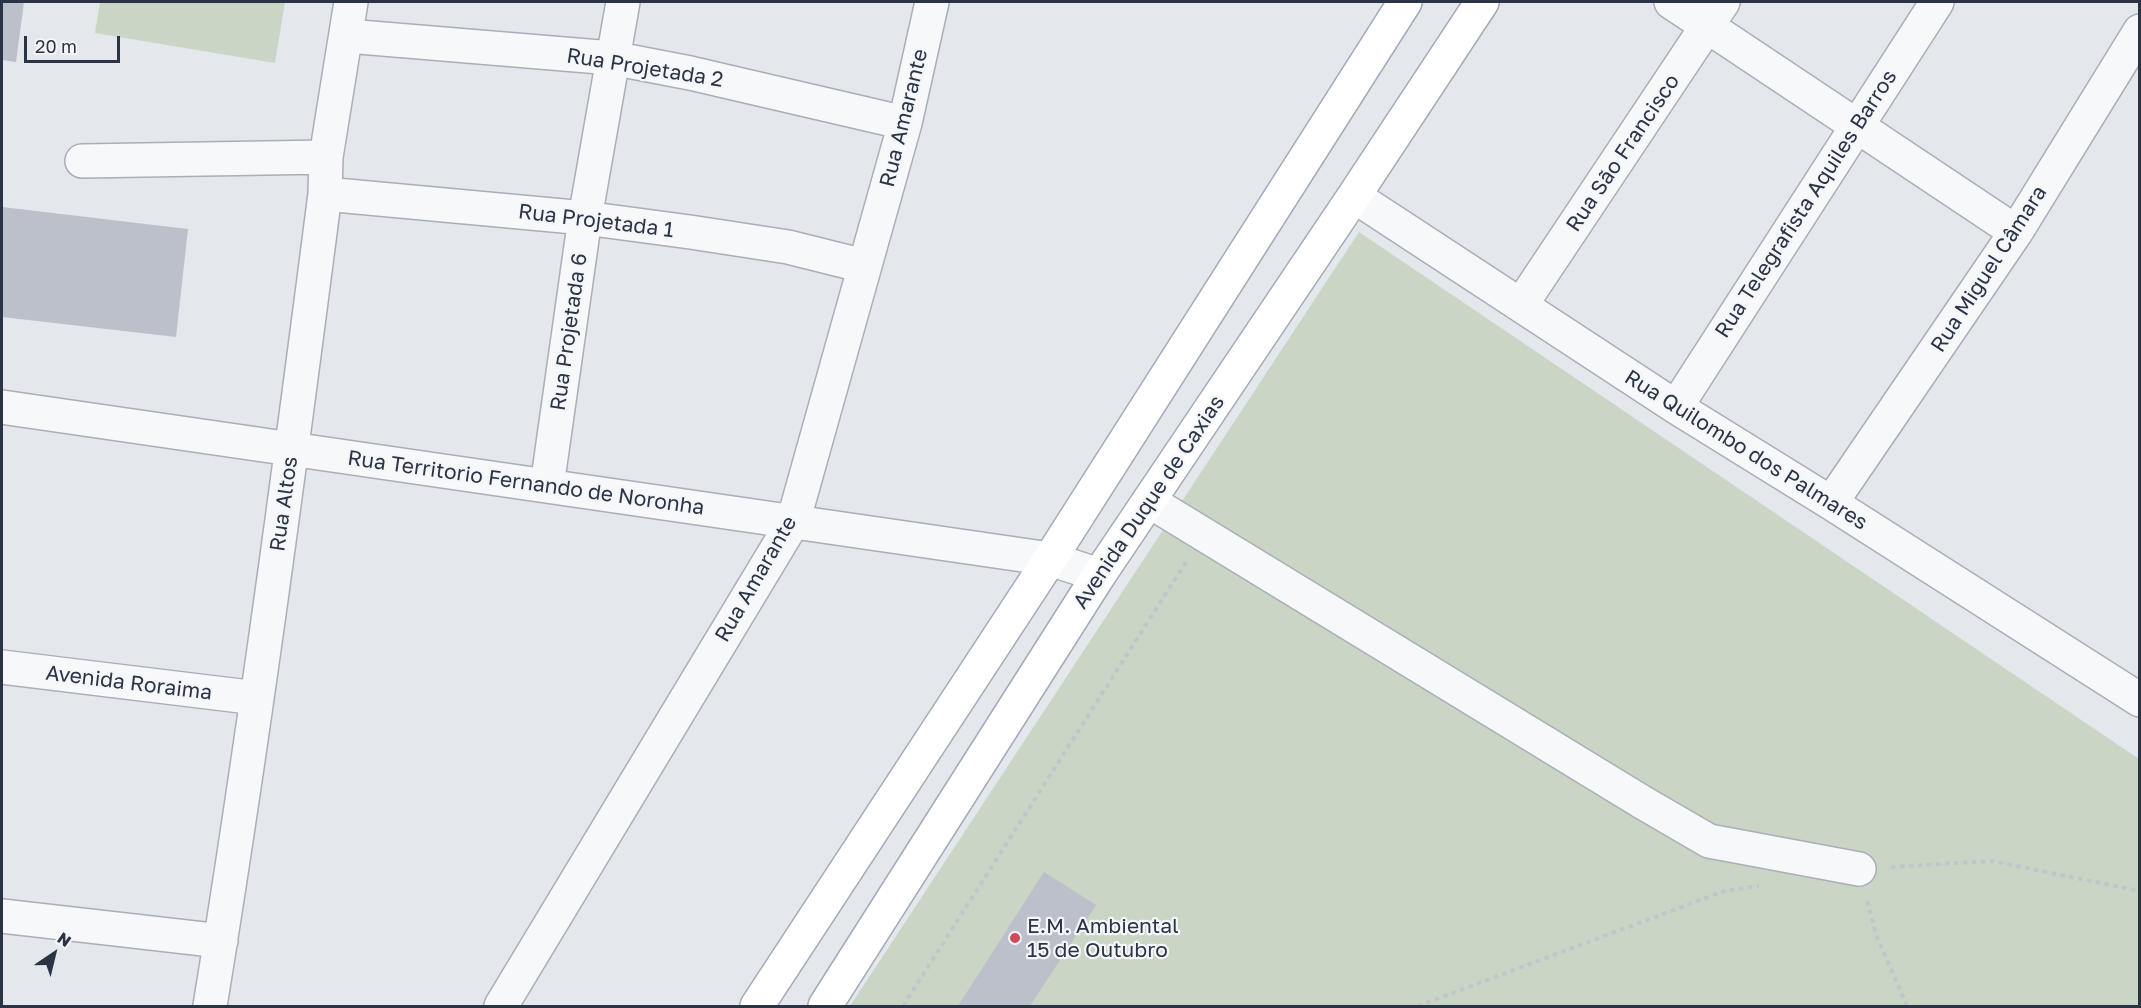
<!DOCTYPE html>
<html>
<head>
<meta charset="utf-8">
<style>
  body { margin:0 }
  #map { position:relative; width:2141px; height:1008px; overflow:hidden; background:#e4e7ec; font-family:"Golos Text",sans-serif }
  canvas { display:block }
  .frame { position:absolute; inset:0; border:3px solid #2b3445; pointer-events:none }
  .north { position:absolute; left:24px; top:924px; width:60px; height:60px; -webkit-text-stroke:4px #f4f6f9; paint-order:stroke; rotate:35deg; font-size:16px; font-weight:700; line-height:24px; text-align:center; color:#2b3445 }
  .north::after { content:''; display:block; margin:auto; width:21px; height:27px; background:#2b3445; clip-path:polygon(50% 0,100% 100%,50% 72%,0 100%) }
  .scale { position:absolute; left:24px; top:36px; width:96px; height:27px; box-sizing:border-box; border:3px solid #2b3445; border-top:0; padding-left:8px; font-size:18px; line-height:21px; white-space:nowrap; color:#2b3445; -webkit-text-stroke:4px #f4f6f9; paint-order:stroke }
</style>
</head>
<body>
<div id="map">
<canvas width="2141" height="1008"></canvas>
<div class="frame"></div>
<div class="north">N</div>
<div class="scale">20 m</div>
</div>
<script>
const context = document.querySelector('canvas').getContext('2d');
context.lineJoin = 'round';
function paint(path, color) { context.fillStyle = color; context.fill(path, 'evenodd'); }
function trace(path, color, width, dash) { context.strokeStyle = color; context.lineWidth = width; context.lineCap = dash ? 'butt' : 'round'; context.setLineDash(dash || []); context.stroke(path); }
function drawText(font, color, halo, rows, align = 'center') {
  context.font = font + ' "Golos Text",sans-serif'; context.lineWidth = 4.5; context.setLineDash([]); context.textBaseline = 'middle'; context.strokeStyle = halo; context.fillStyle = color; for (const [text, x, y, turn = 0] of rows) {
    context.save(); context.translate(x, y); context.rotate((+turn || 0) * Math.PI / 180); context.textAlign = isNaN(turn) ? turn : align; if (halo) context.strokeText(text, 0, 0); context.fillText(text, 0, 0); context.restore();
  }
}
paint(new Path2D(`
  M 100,2 L 285,2 L 275,63 L 95,33 Z
  M 1359,232 L 2139,759 L 2139,1006 L 850,1006 Z`), '#c9d6c5');
paint(new Path2D(`
  M 2,2 L 24,2 L 16,62 L 2,60 Z
  M 2,207 L 188,229 L 176,337 L 2,317 Z
  M 1044,872 L 1096,905 L 1030,1006 L 958,1006 Z`), '#bbc0ca');
const minor = new Path2D(`
  M 1671,2 L 2016,232
  M 347,36 L 612,58 L 690,73 L 905,123
  M 82,161 L 326,157
  M 325,194 L 585,218 L 690,232 L 788,247 L 864,266
  M 1354,196 L 1676,407 L 1831,503 L 2140,700
  M 1521,305 L 1723,2
  M 2,407 L 1050,559 L 1099,575
  M 1676,407 L 1937,2
  M 547,486 L 585,218 L 623,2
  M 1149,501 L 1642,802 L 1709,841 L 1859,869
  M 1831,503 L 2016,232 L 2140,31
  M 2,667 L 257,698
  M 2,916 L 221,941
  M 210,1006 C 254,736 290,465 325,194 L 326,157 L 351,2
  M 501,1006 L 793,522 L 905,123 L 932,2`);
const major = new Path2D(`
  M 757,1006 L 1050,559 L 1405,2
  M 825,1006 L 1099,575 L 1354,196 L 1482,2`);
trace(minor, '#a9aeb7', 36);
trace(major, '#a3abb8', 36);
trace(new Path2D(`
  M 1891,867 L 1992,861 L 2140,891
  M 1867,901 L 1877,937 L 1907,1006
  M 903,1006 L 1186,562
  M 1418,1006 L 1724,891 L 1759,886`), '#c2c5cb', 4, [4.5, 4.5]);
trace(minor, '#f7f8fa', 33);
trace(major, '#fff', 33);
for (const [x, y, r, color] of [
  [1015,938,6,"#d1495b"]
]) { const dot = new Path2D(); dot.arc(x, y, r, 0, 2 * Math.PI); context.fillStyle = color; context.fill(dot); trace(dot, '#f4f6f9', 2); }
drawText('21px', '#2b3445', '#f4f6f9', [
  ["Rua Projetada 2",645,68,9],
  ["Rua Amarante",904,118,-76],
  ["Rua São Francisco",1623,153,-56],
  ["Rua Telegrafista Aquiles Barros",1806,204,-57],
  ["Rua Projetada 1",596,221,7],
  ["Rua Miguel Câmara",1989,269,-57],
  ["Rua Projetada 6",569,332,-82],
  ["Rua Quilombo dos Palmares",1746,450,32],
  ["Rua Territorio Fernando de Noronha",526,483,8],
  ["Avenida Duque de Caxias",1149,502,-56],
  ["Rua Altos",284,504,-82],
  ["Rua Amarante",756,579,-60],
  ["Avenida Roraima",129,683,7]
]);
drawText('21px', '#2b3445', '#f4f6f9', [
  ["E.M. Ambiental",1027,926],
  ["15 de Outubro",1027,950]
], 'left');
</script>
</body>
</html>
